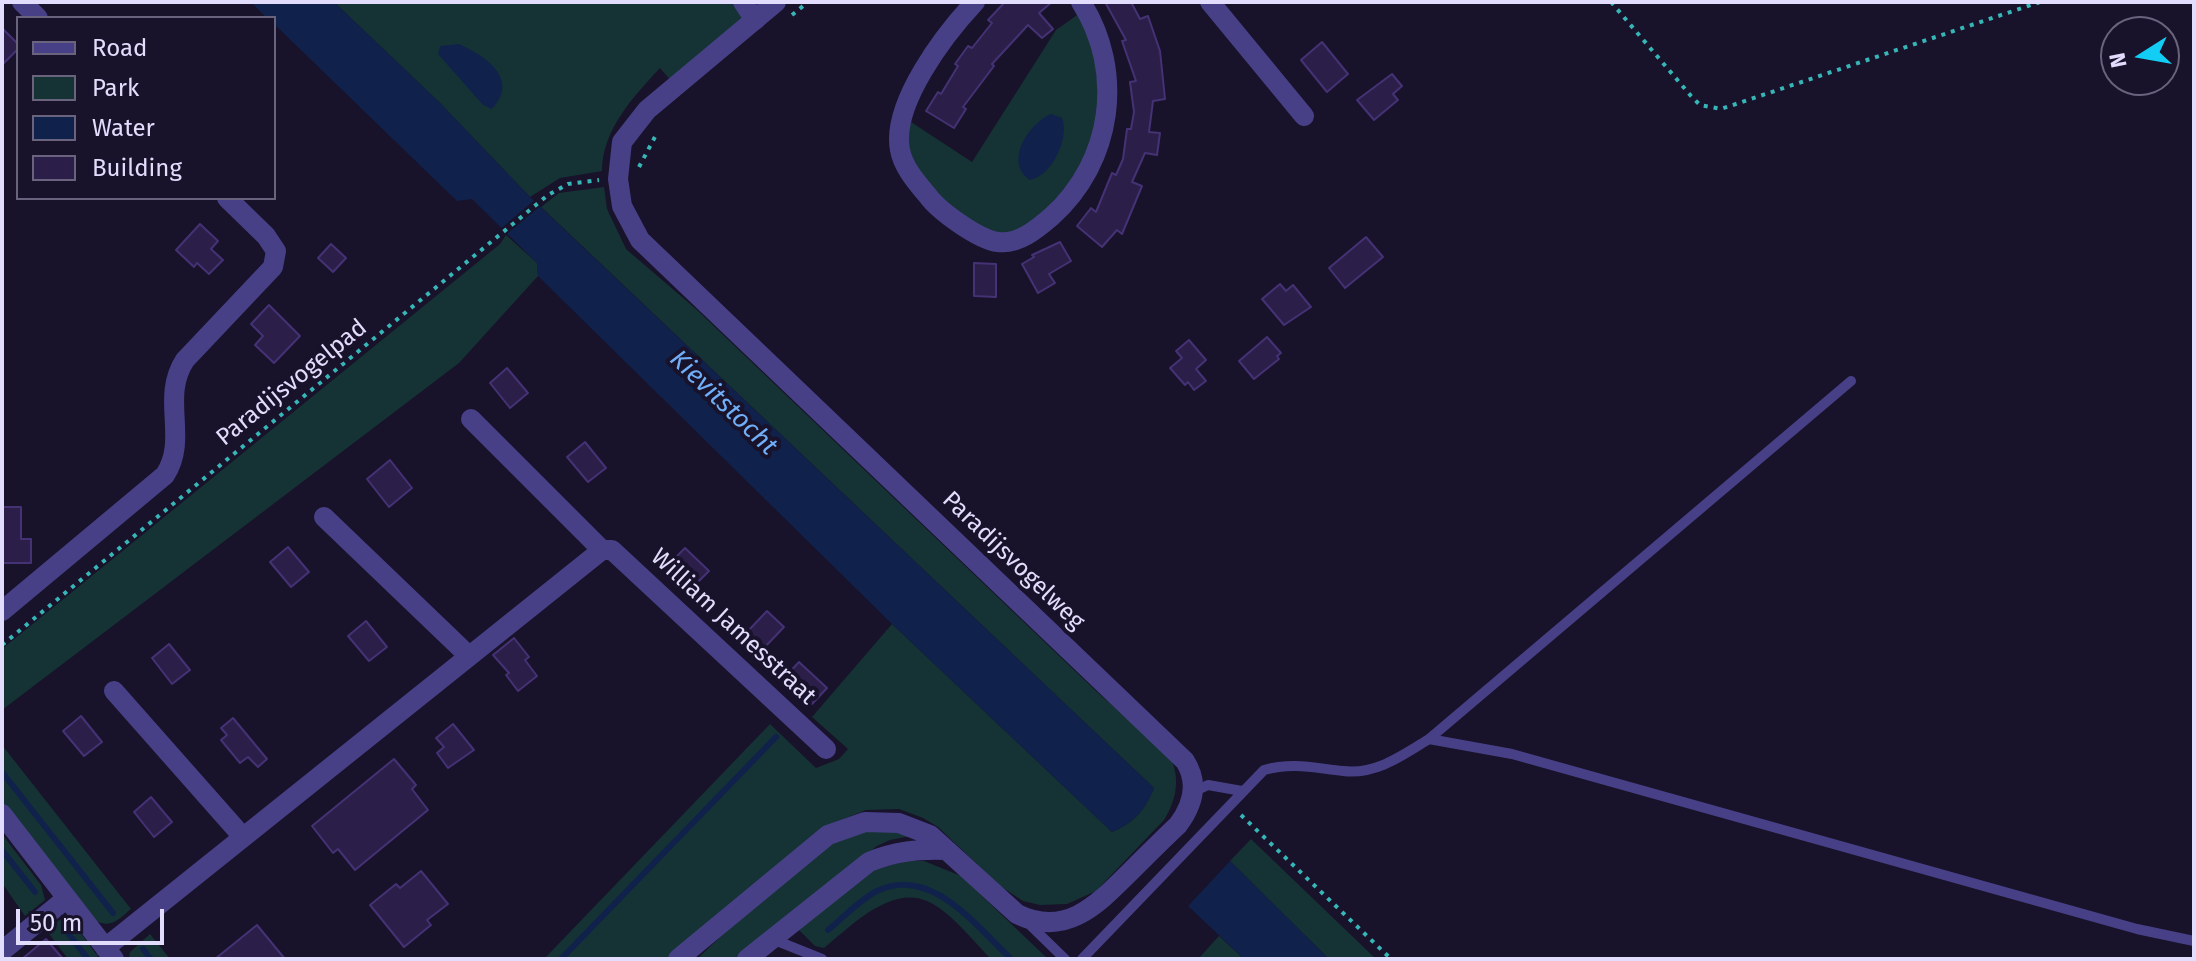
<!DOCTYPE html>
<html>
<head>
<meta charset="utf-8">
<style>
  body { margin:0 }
  #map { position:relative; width:2196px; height:961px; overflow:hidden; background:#18122a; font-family:"Fira Sans",sans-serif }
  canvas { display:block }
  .frame { position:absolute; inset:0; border:4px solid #e3ddfd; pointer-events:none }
  .legend { position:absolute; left:16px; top:16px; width:260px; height:184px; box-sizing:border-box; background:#18122a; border:2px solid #69637e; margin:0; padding:10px 14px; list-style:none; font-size:24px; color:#e3ddfd }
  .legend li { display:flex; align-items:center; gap:16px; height:40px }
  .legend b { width:40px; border:2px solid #69637e }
  .north { position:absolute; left:2100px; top:16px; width:80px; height:80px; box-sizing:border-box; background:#18122a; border:2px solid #69637e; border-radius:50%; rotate:259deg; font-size:22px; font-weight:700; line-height:32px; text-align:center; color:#e3ddfd }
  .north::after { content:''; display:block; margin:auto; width:28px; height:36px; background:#12cdf4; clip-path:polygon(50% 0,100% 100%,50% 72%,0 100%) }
  .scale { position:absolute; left:16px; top:909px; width:148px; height:36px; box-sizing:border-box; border:4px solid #e3ddfd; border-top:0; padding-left:10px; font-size:24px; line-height:28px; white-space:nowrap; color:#e3ddfd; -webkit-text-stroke:6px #18122a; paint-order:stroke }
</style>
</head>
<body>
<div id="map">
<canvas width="2196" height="961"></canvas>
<div class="frame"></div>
<ul class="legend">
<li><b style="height:10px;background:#474087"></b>Road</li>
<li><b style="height:22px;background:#153334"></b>Park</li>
<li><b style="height:22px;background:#10224b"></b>Water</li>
<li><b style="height:22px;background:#2b1f4a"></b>Building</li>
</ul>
<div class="north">N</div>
<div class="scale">50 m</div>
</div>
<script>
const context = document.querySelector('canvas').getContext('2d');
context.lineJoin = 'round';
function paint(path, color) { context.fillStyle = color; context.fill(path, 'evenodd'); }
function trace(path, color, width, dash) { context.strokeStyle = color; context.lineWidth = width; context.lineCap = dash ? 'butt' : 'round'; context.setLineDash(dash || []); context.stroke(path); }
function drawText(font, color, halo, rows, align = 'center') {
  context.font = font + ' "Fira Sans",sans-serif'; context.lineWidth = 8; context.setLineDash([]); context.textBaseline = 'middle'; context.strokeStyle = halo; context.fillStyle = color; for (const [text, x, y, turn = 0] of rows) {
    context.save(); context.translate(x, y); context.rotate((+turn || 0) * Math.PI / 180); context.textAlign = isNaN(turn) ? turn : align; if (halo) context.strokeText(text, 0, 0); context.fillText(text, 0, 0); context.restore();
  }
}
paint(new Path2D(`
  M 334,2 L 732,2 L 746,23 L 672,82 L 660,68 C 634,96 602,130 602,171 L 560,178 L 530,197 L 440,103 Z
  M 1080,13 L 1094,43 L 1103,108 L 1086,165 L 1028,229 L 1000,236 L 967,222 L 927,185 L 909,151 L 908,120 L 972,162 L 1056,30 Z
  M 604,187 L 607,209 L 626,249 L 696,309 L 1096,691 L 1170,757 C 1181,778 1176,801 1164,820 L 1096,891 L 1067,904 L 1040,905 L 1023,901 L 1000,886 L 938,827 L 923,818 L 899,809 L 866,810 L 831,824 L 666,959 L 544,959 L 770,724 L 816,768 L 839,759 L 848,749 L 812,717 L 892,624 L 1112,832 C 1135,822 1144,811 1154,788 L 541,207 L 559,193 Z
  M 506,235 L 537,263 L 538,276 L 459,363 L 2,710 L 2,649 L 500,244 Z
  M 2,745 L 131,909 C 120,918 111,929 96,921 L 2,803 Z
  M 881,827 L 910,836 L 890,840 L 877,846 L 738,959 L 697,959 L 766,894 L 828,842 Z
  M 2,834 L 41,885 L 45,900 L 25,916 L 2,883 Z
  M 1251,839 L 1376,959 L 1329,959 L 1230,861 Z
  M 906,861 L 924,861 L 961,876 L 1048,959 L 991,959 C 974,942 949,910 927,901 C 890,885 850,927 824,948 L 815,946 L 796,927 L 865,872 Z
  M 59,920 L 70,922 L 75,926 L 100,959 L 68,959 L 47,931 Z
  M 150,934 L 170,959 L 129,959 L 130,952 Z
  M 1219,936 L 1244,959 L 1198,959 Z`), '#153334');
paint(new Path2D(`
  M 251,2 L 334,2 L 440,103 L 530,197 L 1154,788 C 1145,811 1134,822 1112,832 L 892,624 L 538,276 L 537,263 L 472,199 L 457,201 L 274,24 L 274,18 L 267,18 Z
  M 459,44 C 486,56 520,79 492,109 L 483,105 L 438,54 L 440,46 Z
  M 1051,114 L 1062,118 C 1070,138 1052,176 1030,180 C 1003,162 1029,123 1051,114 Z
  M 1230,861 L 1329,959 L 1244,959 L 1188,906 Z`), '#10224b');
paint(new Path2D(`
  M 537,198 L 543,204 L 503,237 L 498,231 Z`), '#18122a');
trace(new Path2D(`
  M 2,772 L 113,913
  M 2,850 L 35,892
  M 828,930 C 843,918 859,900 877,891 C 931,865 976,926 1011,959
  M 67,932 L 88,959
  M 143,949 L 151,959
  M 561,959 L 776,737`), '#10224b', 6);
const building = new Path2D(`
  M 1005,2 L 1052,2 L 1039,13 L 1053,29 L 1042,38 L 1028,25 L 992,64 L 994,66 L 963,107 L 966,109 L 954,128 L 926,111 L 938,92 L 941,94 L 958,66 L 955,64 L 968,46 L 972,48 L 992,23 L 988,20 Z
  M 1105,2 L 1131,2 L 1140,19 L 1148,16 L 1160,51 L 1165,99 L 1153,101 L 1149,132 L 1160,133 L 1157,155 L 1145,153 L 1132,182 L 1142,186 L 1122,234 L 1117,230 L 1102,247 L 1077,226 L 1091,208 L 1096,212 L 1112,173 L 1116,175 L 1123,159 L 1127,129 L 1131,129 L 1134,112 L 1130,82 L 1136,81 L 1122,41 L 1126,40 Z
  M 2,28 L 18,44 L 18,49 L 2,65 Z
  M 1322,42 L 1348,74 L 1327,92 L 1301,60 Z
  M 1392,74 L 1402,86 L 1393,94 L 1398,100 L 1374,120 L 1357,100 Z
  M 200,224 L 218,241 L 211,249 L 223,260 L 209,274 L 197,263 L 194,267 L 176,250 Z
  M 1366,237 L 1383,257 L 1345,288 L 1329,268 Z
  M 1060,242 L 1071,261 L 1049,274 L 1055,283 L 1038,293 L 1022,264 L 1034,257 L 1032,255 Z
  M 331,244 L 346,258 L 333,272 L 318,258 Z
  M 974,263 L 996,264 L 996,297 L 974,296 Z
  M 1280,284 L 1286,291 L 1293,285 L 1311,307 L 1284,325 L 1262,299 Z
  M 269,305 L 300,336 L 274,363 L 255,345 L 263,336 L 251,324 Z
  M 1267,337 L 1281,353 L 1277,356 L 1279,359 L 1254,379 L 1239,361 Z
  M 1189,340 L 1206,360 L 1196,369 L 1206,381 L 1194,390 L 1188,382 L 1185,385 L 1170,368 L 1182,358 L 1176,351 Z
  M 507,368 L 528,393 L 510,408 L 490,383 Z
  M 585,442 L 606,468 L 588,482 L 567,457 Z
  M 390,460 L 412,488 L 389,507 L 367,479 Z
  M 3,507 L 21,507 L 21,539 L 31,539 L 31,563 L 3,563 Z
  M 288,547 L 309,572 L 291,587 L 270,562 Z
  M 685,548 L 709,571 L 694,586 L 670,563 Z
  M 767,611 L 784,627 L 763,649 L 746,633 Z
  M 366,621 L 387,647 L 369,661 L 348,636 Z
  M 514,638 L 529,657 L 525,660 L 537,676 L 518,691 L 506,675 L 509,673 L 493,655 Z
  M 169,644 L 190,670 L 172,684 L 152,658 Z
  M 799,662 L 827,688 L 812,704 L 784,678 Z
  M 81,716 L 102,742 L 84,756 L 63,731 Z
  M 233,718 L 267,759 L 258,767 L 248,757 L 240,763 L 221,740 L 227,735 L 221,728 Z
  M 453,724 L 474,750 L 448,768 L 437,753 L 444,747 L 436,738 Z
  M 394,759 L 416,785 L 412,789 L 428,810 L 355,870 L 338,849 L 333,853 L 312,826 Z
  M 151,797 L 172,822 L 154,837 L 134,812 Z
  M 421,871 L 448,904 L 427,920 L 431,925 L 404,947 L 370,905 L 396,884 L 400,888 Z
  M 257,925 L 285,959 L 215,959 Z
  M 46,939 L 63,959 L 22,959 Z`);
paint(building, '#2b1f4a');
trace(building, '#443275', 2);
trace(new Path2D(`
  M 1611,2 L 1691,96 L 1700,105 L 1721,109 L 2040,2
  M 792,15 L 808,2
  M 639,167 L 657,133
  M 2,645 L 548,195 L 568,184 L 599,180
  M 1241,815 L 1391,959`), '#37b6b7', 4, [4, 6]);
trace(new Path2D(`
  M 1429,739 L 1512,754 L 2137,929 L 2194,941
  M 1193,792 L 1208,785 L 1242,791
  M 1028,923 L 1065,959
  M 772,939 L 822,959
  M 1082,959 L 1264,770 C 1293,762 1314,768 1343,771 C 1376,775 1403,755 1429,739 L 1851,381`), '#474087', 10);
trace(new Path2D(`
  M 22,2 L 38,18
  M 743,2 L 755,20
  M 975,2 C 945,34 891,104 900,150 C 903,167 917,183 928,196 C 939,211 979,240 998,242 C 1018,245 1037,229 1051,217 C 1113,162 1125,71 1081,2
  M 1210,2 L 1304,116
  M 471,419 L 602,550
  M 324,517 L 469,656
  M 2,611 L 165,475 C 189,438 160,398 185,360 L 273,267 L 276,251 L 266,236 L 227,198
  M 114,691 L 243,837
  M 2,814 L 114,959
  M 105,948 L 602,550 L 612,550 L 826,749
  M 2,951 L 67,898`), '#474087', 20);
trace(new Path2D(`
  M 678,959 L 828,835 L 865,822 L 899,823 L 930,835 L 1017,914 C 1065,938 1097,905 1129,873 C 1145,857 1161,841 1178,825 C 1193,805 1199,783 1185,761 L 640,240 L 622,206 L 618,179 L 622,142 L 647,110 L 776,2
  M 747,959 L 869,862 C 896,851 918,849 946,850`), '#474087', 20);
drawText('24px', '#e3ddfd', '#18122a', [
  ["Paradijsvogelpad",292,383,-39],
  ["Paradijsvogelweg",1013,561,44],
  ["William Jamesstraat",733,627,43]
]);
drawText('italic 26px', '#70aff8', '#18122a', [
  ["Kievitstocht",723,403,44]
]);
</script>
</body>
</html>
